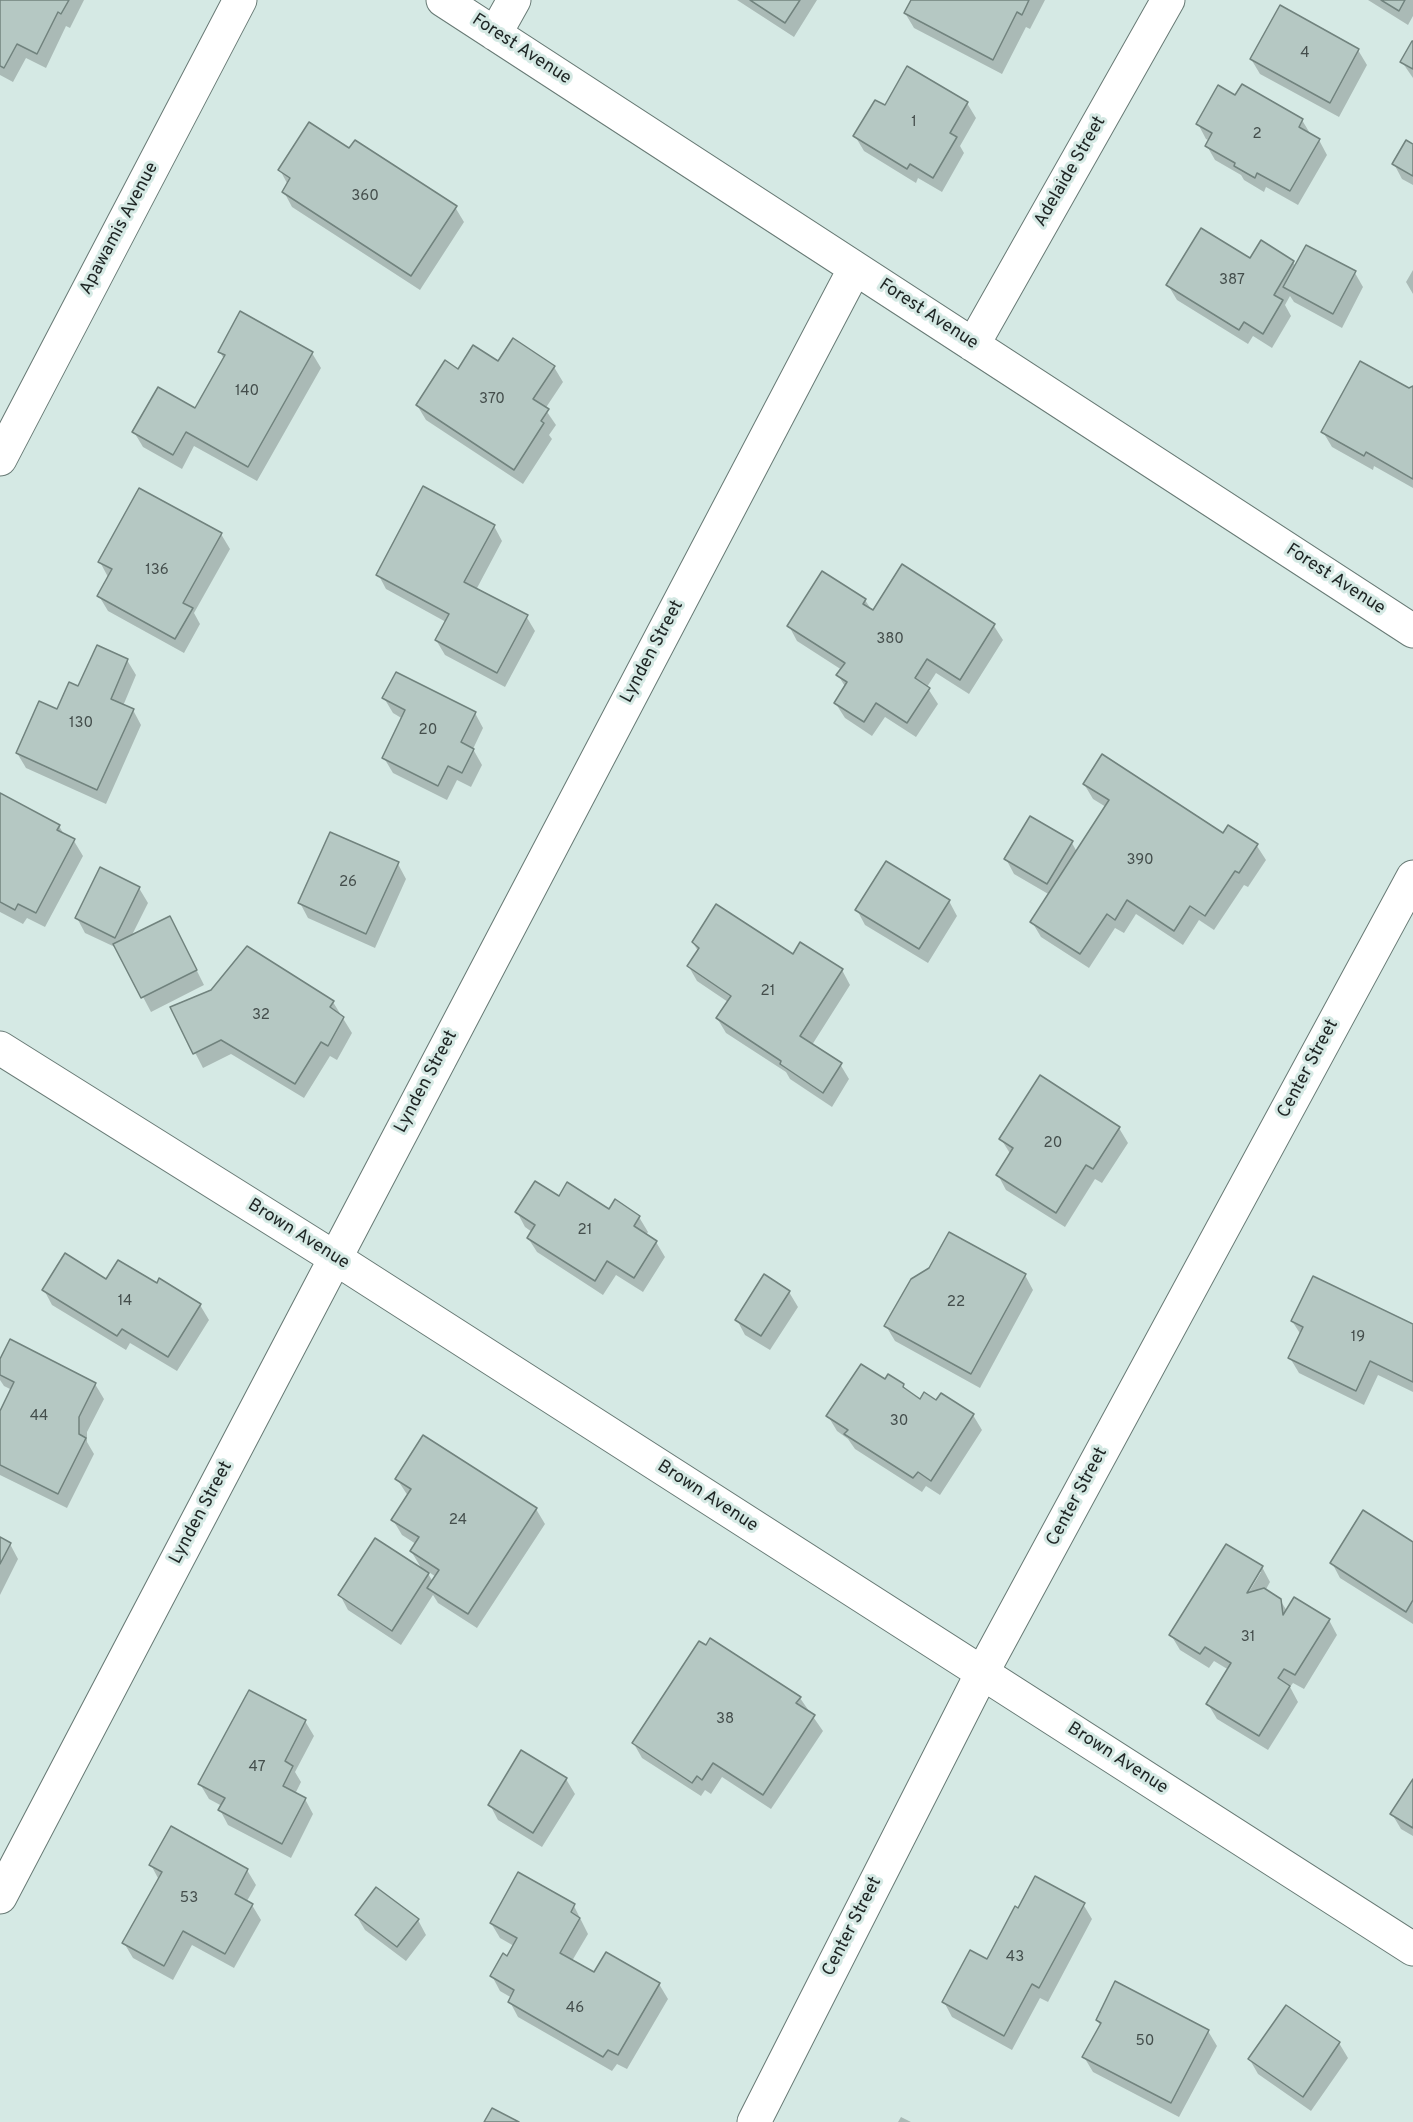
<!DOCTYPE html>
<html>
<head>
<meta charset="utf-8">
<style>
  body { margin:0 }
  canvas { display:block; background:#d5e9e4 }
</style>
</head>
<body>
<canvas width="1413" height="2122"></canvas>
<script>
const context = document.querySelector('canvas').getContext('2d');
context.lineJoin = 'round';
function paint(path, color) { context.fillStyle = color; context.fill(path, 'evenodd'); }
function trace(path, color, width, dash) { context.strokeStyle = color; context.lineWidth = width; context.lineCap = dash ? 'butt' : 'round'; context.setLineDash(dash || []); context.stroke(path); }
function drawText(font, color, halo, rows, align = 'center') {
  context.font = font + ' Overpass,sans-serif'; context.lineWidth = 6; context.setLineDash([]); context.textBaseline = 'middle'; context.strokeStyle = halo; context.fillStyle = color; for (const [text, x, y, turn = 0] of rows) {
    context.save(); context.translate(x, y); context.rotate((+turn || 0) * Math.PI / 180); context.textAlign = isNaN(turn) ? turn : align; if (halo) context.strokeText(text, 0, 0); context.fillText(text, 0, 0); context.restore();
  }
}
paint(new Path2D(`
  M 0,0 L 84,0 L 70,28 L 66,26 L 46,68 L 26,58 L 13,82 L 0,75 Z
  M 737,0 L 817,0 L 794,37 Z
  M 912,0 L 1045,0 L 1030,29 L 1026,27 L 1002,74 L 914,28 L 905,13 Z
  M 1368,0 L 1413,0 L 1413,16 L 1408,25 Z
  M 1413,43 L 1413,78 L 1402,62 Z
  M 1358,50 L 1367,65 L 1339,117 L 1260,74 L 1251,59 Z
  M 908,69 L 967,103 L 976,118 L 960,146 L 964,153 L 942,192 L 918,178 L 916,183 L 864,151 L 855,136 L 885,107 Z
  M 1236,97 L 1302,120 L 1311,135 L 1319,140 L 1327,155 L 1298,205 L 1266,187 L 1264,192 L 1244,180 L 1241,175 L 1215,160 L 1207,146 L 1210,141 L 1206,139 L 1198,124 Z
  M 1413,146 L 1413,185 L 1402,179 L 1394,164 Z
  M 350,150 L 455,207 L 464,222 L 420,290 L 292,207 L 284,192 L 288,185 L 280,170 Z
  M 1261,243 L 1293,262 L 1296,267 L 1355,273 L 1363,287 L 1342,328 L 1294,302 L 1290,296 L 1285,305 L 1291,316 L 1272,348 L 1253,336 L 1248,344 L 1177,300 L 1168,285 L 1250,260 Z
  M 1413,270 L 1413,294 L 1406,282 Z
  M 514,340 L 554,367 L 563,382 L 545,409 L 556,425 L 549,435 L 552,439 L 523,484 L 426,420 L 417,405 L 458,371 L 498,364 Z
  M 220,352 L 312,353 L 321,368 L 257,481 L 194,446 L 182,469 L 143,447 L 134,432 L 195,410 L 224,359 Z
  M 1413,388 L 1413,488 L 1374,466 L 1373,470 L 1332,447 L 1323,432 Z
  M 494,526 L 502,541 L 476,590 L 526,616 L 535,631 L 505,687 L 445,655 L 436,640 L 446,622 L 386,589 L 378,574 Z
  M 221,534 L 230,549 L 194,613 L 200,624 L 184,653 L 108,611 L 99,596 L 108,577 L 100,562 Z
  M 865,600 L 873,612 L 994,626 L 1003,640 L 969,694 L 936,673 L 927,687 L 938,704 L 916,737 L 885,717 L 872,736 L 845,718 L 836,704 L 846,688 L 838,675 L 842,670 L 797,641 L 789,626 Z
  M 127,660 L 136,675 L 123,706 L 133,710 L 141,725 L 106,804 L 26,768 L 17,753 L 79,688 Z
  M 384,698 L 475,713 L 483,728 L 473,749 L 482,765 L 471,787 L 457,780 L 447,800 L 393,773 L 384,758 L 403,719 L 393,713 Z
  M 1084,784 L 1224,835 L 1229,827 L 1257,846 L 1266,860 L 1248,887 L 1244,885 L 1214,930 L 1199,920 L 1183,945 L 1136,914 L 1124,933 L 1115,928 L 1089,968 L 1041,937 L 1032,922 L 1050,895 L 1014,874 L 1006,859 L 1072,843 L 1077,852 L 1106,807 L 1093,799 Z
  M 0,794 L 59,826 L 65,836 L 74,841 L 83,856 L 45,927 L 27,918 L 23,924 L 0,912 Z
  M 398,864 L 406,879 L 375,948 L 308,918 L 300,903 Z
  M 139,888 L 148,903 L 131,937 L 178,933 L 204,985 L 151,1012 L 117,948 L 85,933 L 77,918 Z
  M 949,901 L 957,916 L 928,963 L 865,925 L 857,910 Z
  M 693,943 L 793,956 L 842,970 L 850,985 L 812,1045 L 840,1064 L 849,1079 L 832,1107 L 790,1079 L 786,1072 L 726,1033 L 717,1018 L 728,1002 L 697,981 L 689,967 L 698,951 Z
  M 333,1002 L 352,1033 L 337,1060 L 330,1056 L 304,1098 L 231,1054 L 203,1068 L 172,1008 Z
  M 1119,1128 L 1128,1143 L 1102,1183 L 1095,1179 L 1065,1227 L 1006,1190 L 998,1175 L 1011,1155 L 1001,1139 Z
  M 559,1198 L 639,1217 L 648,1232 L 646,1235 L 656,1242 L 665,1257 L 643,1292 L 616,1275 L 603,1295 L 537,1252 L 528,1238 L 532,1232 L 525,1227 L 517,1212 Z
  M 1025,1275 L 1033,1290 L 980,1388 L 895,1341 L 886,1326 Z
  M 106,1281 L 157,1286 L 200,1305 L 209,1320 L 177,1371 L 130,1343 L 126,1350 L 52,1305 L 44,1290 Z
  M 789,1292 L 798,1307 L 770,1350 L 745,1335 L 737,1320 Z
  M 1292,1321 L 1413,1325 L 1413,1392 L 1378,1375 L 1364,1405 L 1299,1373 L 1290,1358 L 1301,1335 Z
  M 0,1362 L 95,1384 L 104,1399 L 87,1432 L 87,1442 L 94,1454 L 67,1508 L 0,1475 L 0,1415 L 12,1390 L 4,1386 L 0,1380 Z
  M 885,1381 L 903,1385 L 907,1392 L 921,1401 L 937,1402 L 973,1415 L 982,1430 L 940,1495 L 926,1486 L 922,1492 L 855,1449 L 848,1439 L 837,1431 L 828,1416 Z
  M 397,1479 L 536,1509 L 545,1524 L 477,1628 L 438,1603 L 433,1595 L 401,1645 L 348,1610 L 340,1595 L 423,1571 L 411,1551 L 416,1544 L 402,1535 L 393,1520 L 408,1496 ZM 426,1570 L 436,1577 L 433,1582 Z
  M 0,1539 L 10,1544 L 18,1559 L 0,1595 Z
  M 1413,1544 L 1413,1624 L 1340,1578 L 1332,1563 Z
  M 1262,1567 L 1270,1582 L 1265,1591 L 1280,1600 L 1287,1611 L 1329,1620 L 1337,1635 L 1304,1689 L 1293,1683 L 1290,1687 L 1298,1702 L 1268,1750 L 1217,1719 L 1208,1704 L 1229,1670 L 1214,1661 L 1209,1668 L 1180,1650 L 1171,1635 ZM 1257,1572 L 1261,1572 L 1244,1600 L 1242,1598 Z
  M 800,1698 L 823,1731 L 771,1809 L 722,1777 L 711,1794 L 705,1790 L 701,1796 L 642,1758 L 634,1744 Z
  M 305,1721 L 314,1736 L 295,1772 L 301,1782 L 295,1794 L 305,1799 L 313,1814 L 291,1858 L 228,1825 L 220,1810 L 222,1806 L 209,1799 L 200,1784 Z
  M 566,1779 L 575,1794 L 542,1847 L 498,1820 L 490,1805 Z
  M 1413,1782 L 1413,1836 L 1401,1829 L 1392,1814 Z
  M 151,1865 L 247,1870 L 256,1885 L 247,1901 L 252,1905 L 261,1920 L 234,1968 L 192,1945 L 173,1980 L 133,1958 L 124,1943 L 159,1880 Z
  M 1083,1904 L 1092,1919 L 1048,2002 L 1040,1998 L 1012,2050 L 952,2017 L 944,2002 L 987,1961 Z
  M 574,1906 L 588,1934 L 572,1961 L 595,1974 L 606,1954 L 659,1984 L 668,1999 L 627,2069 L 617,2064 L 612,2071 L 518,2017 L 510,2002 L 512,1998 L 500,1991 L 492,1976 L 507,1958 L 514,1946 L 500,1938 L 491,1923 Z
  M 356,1915 L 418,1920 L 426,1935 L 406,1961 L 365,1930 Z
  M 1116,1983 L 1208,2031 L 1217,2046 L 1179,2117 L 1093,2072 L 1084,2057 L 1101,2026 L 1097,2020 Z
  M 1339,2043 L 1348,2058 L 1311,2111 L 1258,2074 L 1250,2060 Z
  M 901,2117 L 911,2122 L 898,2122 Z`), '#0003');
const building = new Path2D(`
  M 0,0 L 69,0 L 61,14 L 58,12 L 37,54 L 17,44 L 4,68 L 0,66 Z
  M 750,0 L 800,0 L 785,23 Z
  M 911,0 L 1029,0 L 1022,15 L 1017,12 L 993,60 L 904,13 Z
  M 1381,0 L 1405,0 L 1399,11 Z
  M 1280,5 L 1359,49 L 1330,103 L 1250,59 Z
  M 1412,41 L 1413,41 L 1413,69 L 1400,62 Z
  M 907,66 L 968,102 L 950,133 L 957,137 L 933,178 L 910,164 L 907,169 L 853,136 L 875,100 L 885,105 Z
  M 1242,84 L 1303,119 L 1299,127 L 1320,139 L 1290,191 L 1257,173 L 1255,178 L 1234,166 L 1235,163 L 1205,146 L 1212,133 L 1196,124 L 1218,85 L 1235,95 Z
  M 309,122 L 349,148 L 355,140 L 457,206 L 411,276 L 282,192 L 290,178 L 278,170 Z
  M 1406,140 L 1413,144 L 1413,176 L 1392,164 Z
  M 1201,228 L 1250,258 L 1261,240 L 1294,261 L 1274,295 L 1283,300 L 1263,334 L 1244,322 L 1239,330 L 1166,285 Z
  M 1306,245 L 1356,271 L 1333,314 L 1283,287 Z
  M 240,311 L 313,352 L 248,467 L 186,432 L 173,455 L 132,432 L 158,387 L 195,408 L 225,355 L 218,352 Z
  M 513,338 L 555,366 L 533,399 L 549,409 L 541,421 L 544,423 L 514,470 L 416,405 L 445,360 L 458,369 L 473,345 L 498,361 Z
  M 1360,361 L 1409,388 L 1413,386 L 1413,479 L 1366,452 L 1364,456 L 1321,432 Z
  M 423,486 L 495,525 L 464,582 L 528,615 L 497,673 L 435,640 L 449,614 L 376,575 Z
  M 139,488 L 222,533 L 183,603 L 193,608 L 175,639 L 97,596 L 112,569 L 98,562 Z
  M 902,564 L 995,624 L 960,680 L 927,659 L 915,678 L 930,688 L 907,723 L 876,703 L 864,722 L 834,703 L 847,682 L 836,675 L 845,663 L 787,626 L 822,571 L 866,599 L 863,604 L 873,610 Z
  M 97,645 L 128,659 L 111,699 L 134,709 L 97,790 L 16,753 L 39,701 L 57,709 L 69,682 L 78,686 Z
  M 396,672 L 476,712 L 461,742 L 474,749 L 462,773 L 448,766 L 438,786 L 382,758 L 405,710 L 382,698 Z
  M 1102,754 L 1223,833 L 1228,825 L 1258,844 L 1239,873 L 1235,871 L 1205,916 L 1190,906 L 1174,931 L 1127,900 L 1115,920 L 1107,914 L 1080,954 L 1030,922 L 1109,800 L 1083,784 Z
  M 0,793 L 60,825 L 57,830 L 75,839 L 36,913 L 18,904 L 15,910 L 0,902 Z
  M 1030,816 L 1073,841 L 1047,884 L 1004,859 Z
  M 330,832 L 399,862 L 366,934 L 298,903 Z
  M 886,861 L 950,900 L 919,949 L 855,910 Z
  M 100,867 L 140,887 L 115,938 L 75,918 Z
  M 716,904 L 793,954 L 800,942 L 843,969 L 800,1036 L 842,1063 L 823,1093 L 780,1064 L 781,1061 L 716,1018 L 731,996 L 687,966 L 699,948 L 692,942 Z
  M 170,916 L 197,970 L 141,998 L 113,944 Z
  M 247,946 L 334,1001 L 330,1007 L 344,1017 L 328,1046 L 321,1042 L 295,1084 L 221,1040 L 193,1054 L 170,1007 L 211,990 Z
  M 1040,1075 L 1120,1127 L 1093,1169 L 1086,1165 L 1056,1213 L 996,1175 L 1013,1148 L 999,1139 Z
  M 535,1181 L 559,1196 L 567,1182 L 609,1209 L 615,1199 L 640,1216 L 634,1226 L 657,1241 L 634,1278 L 607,1261 L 595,1281 L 527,1238 L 535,1225 L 515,1212 Z
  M 949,1232 L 1026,1274 L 971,1374 L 884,1326 L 911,1279 L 929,1268 Z
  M 65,1253 L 106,1279 L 118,1260 L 157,1283 L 159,1278 L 201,1304 L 168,1357 L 122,1329 L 117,1336 L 42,1290 Z
  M 764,1274 L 790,1291 L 761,1336 L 735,1320 Z
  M 1313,1276 L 1413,1324 L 1413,1382 L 1370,1361 L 1356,1391 L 1288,1358 L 1303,1327 L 1291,1321 Z
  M 10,1339 L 96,1383 L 79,1417 L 79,1434 L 86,1438 L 58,1494 L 0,1465 L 0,1411 L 14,1382 L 0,1375 L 0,1359 Z
  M 861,1364 L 885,1379 L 888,1374 L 904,1384 L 903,1387 L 920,1399 L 924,1392 L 936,1400 L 941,1393 L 974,1414 L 931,1481 L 918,1472 L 913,1478 L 844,1434 L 848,1430 L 826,1416 Z
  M 423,1435 L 537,1508 L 468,1614 L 427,1588 L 439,1570 L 410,1551 L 419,1537 L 391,1520 L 411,1489 L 395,1479 Z
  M 1363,1510 L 1413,1542 L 1413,1600 L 1406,1612 L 1330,1563 Z
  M 0,1537 L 11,1543 L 0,1564 Z
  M 375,1538 L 429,1573 L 392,1631 L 338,1595 Z
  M 1226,1544 L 1263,1566 L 1247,1593 L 1264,1588 L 1281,1599 L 1283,1615 L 1294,1597 L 1330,1619 L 1295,1675 L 1284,1669 L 1278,1678 L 1290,1686 L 1259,1736 L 1206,1704 L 1231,1663 L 1205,1647 L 1200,1654 L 1169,1635 Z
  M 710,1638 L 801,1697 L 796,1703 L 815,1715 L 763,1795 L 713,1763 L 702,1780 L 697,1776 L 692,1783 L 632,1743 L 699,1641 L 706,1645 Z
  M 249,1690 L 306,1720 L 285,1761 L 293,1766 L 283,1786 L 306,1798 L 282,1844 L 218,1810 L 225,1798 L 198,1784 Z
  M 521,1750 L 567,1778 L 533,1833 L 488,1805 Z
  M 1413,1779 L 1413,1828 L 1390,1814 Z
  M 171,1826 L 248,1869 L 235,1894 L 253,1904 L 225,1954 L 183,1931 L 164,1966 L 122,1943 L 162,1872 L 149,1865 Z
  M 518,1872 L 575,1904 L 571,1912 L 580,1918 L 560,1953 L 594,1972 L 606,1952 L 660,1983 L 618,2055 L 608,2050 L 603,2057 L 508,2002 L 514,1990 L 490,1976 L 503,1953 L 507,1956 L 517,1938 L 490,1923 Z
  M 1035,1876 L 1085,1903 L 1039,1988 L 1032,1984 L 1004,2036 L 942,2002 L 970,1950 L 987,1959 L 1015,1906 L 1018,1908 Z
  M 376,1887 L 419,1919 L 397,1947 L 355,1915 Z
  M 1115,1981 L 1209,2030 L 1171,2103 L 1082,2057 L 1101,2023 L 1096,2020 Z
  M 1286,2005 L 1340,2042 L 1303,2097 L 1248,2059 Z
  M 492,2108 L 519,2122 L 484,2122 Z`);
paint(building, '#b5c8c3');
trace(building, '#71837e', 1.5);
const minor = new Path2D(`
  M 443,0 L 1413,631
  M 495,34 L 514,0
  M 973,345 L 1168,0
  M 0,459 L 240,0
  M 0,1048 L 335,1258 L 1413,1949
  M 0,1897 L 855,268
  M 754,2122 L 982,1673 L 1413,877`);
trace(minor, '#687a75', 35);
trace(minor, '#fff', 33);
drawText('15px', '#444e4c', null, [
  ["4",1305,54],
  ["1",914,123],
  ["2",1257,135],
  ["360",365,197],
  ["387",1232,281],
  ["140",247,392],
  ["370",492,400],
  ["136",157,571],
  ["380",890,640],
  ["130",81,724],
  ["20",428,731],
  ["390",1140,861],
  ["26",348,883],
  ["21",768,992],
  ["32",261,1016],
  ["20",1053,1144],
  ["21",585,1231],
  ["14",125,1302],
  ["22",956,1303],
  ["19",1358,1338],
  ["44",39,1417],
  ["30",899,1422],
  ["24",458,1521],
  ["31",1248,1638],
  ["38",725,1720],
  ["47",257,1768],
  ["53",189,1899],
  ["43",1015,1958],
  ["46",575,2009],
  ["50",1145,2042]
]);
drawText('18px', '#1e2524', '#d5e9e4', [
  ["Forest Avenue",521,50,33],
  ["Adelaide Street",1071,172,-60],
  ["Apawamis Avenue",120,229,-62],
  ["Forest Avenue",928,315,33],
  ["Forest Avenue",1335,580,33],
  ["Lynden Street",653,652,-62],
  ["Center Street",1309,1069,-62],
  ["Lynden Street",427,1082,-62],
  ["Brown Avenue",298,1235,32],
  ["Brown Avenue",707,1497,33],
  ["Center Street",1078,1497,-62],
  ["Lynden Street",202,1513,-62],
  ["Brown Avenue",1117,1759,33],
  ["Center Street",853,1927,-63]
]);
</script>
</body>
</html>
